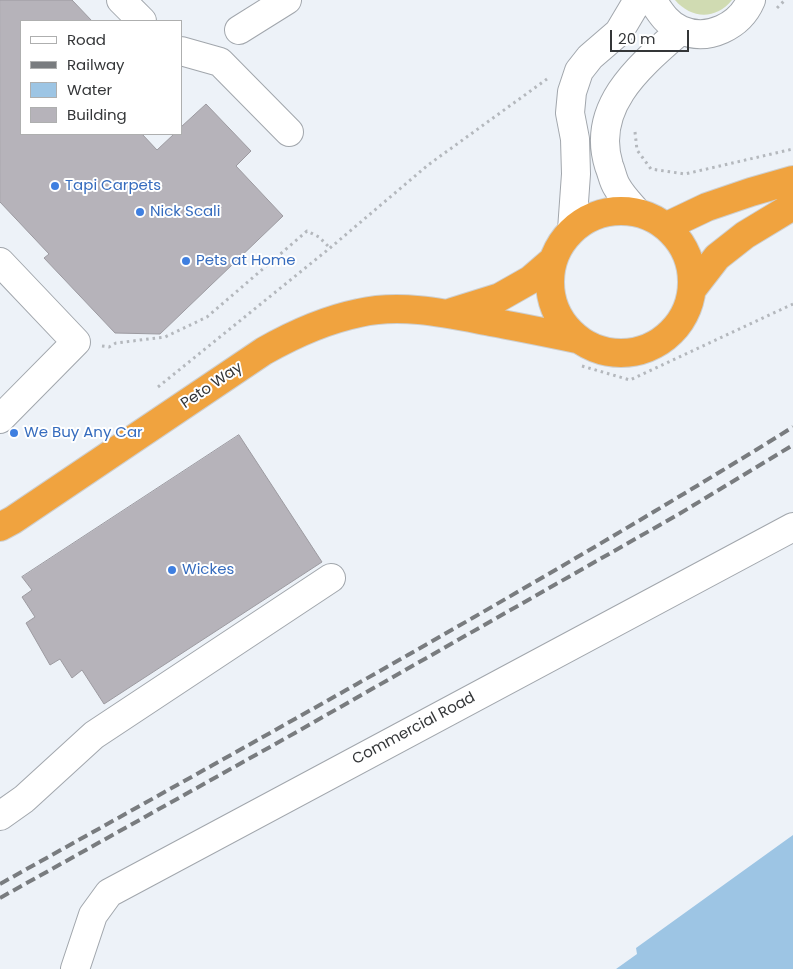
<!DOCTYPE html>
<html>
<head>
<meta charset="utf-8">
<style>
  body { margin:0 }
  #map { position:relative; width:793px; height:969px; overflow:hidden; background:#edf2f8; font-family:Poppins,sans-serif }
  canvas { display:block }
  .legend { position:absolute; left:20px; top:20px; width:162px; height:115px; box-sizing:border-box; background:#fff; border:1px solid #aeafaf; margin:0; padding:6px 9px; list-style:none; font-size:15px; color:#343638 }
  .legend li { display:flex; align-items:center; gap:10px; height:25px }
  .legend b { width:25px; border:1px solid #aeafaf }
  .scale { position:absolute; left:610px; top:30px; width:79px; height:22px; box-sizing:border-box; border:2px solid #343638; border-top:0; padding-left:6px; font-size:15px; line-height:18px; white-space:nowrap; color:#343638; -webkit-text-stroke:4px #fff; paint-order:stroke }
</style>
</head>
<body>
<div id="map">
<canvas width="793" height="969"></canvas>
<ul class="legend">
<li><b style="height:6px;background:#fff"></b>Road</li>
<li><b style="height:6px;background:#797c7f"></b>Railway</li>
<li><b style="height:14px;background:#9dc5e4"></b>Water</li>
<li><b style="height:14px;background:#b6b3ba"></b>Building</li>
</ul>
<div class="scale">20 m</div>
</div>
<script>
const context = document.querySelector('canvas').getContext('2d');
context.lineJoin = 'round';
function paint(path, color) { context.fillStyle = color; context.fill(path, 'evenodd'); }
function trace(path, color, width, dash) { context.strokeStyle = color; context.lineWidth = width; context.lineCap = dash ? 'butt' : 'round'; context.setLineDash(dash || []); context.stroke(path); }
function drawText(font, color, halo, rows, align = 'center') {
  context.font = font + ' Poppins,sans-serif'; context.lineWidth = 4; context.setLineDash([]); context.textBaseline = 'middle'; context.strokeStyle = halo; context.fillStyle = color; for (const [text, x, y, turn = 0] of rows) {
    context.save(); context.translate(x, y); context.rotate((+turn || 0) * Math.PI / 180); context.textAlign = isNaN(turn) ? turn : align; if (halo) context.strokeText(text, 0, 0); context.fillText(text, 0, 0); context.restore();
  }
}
paint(new Path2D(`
  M 675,0 L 732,0 C 716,20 691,19 675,0 Z`), '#d0dbb2');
paint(new Path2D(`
  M 793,835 L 793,969 L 616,969 L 637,954 L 636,948 Z`), '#9dc5e4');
const building = new Path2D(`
  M 0,0 L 72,0 L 92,21 L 21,21 L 21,134 L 142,134 L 157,150 L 174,134 L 181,134 L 181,127 L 206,104 L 251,151 L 236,166 L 283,216 L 160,334 L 115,333 L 44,258 L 49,254 L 0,202 Z
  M 239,435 L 322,562 L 104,704 L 82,670 L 72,678 L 60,659 L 50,665 L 26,623 L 35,617 L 22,597 L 32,590 L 22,577 Z`);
paint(building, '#b6b3ba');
trace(building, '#9c9aa0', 1);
const minor = new Path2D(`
  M 121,0 L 142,21
  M 652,0 C 660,12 667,24 681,30 C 708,42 740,26 751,0
  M 239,30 L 287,0
  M 181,51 L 220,62 L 289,132
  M 636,211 C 630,204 622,196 617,187 C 613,181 612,173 609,166 C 590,106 641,65 681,30
  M 572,230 L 576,174 L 575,139 L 570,113 L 572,92 L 579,71 L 590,57 L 619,32 L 638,0
  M 0,262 L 76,342 L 0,419
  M 0,816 L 24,799 L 94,735 L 331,578
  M 75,969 L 93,915 L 109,893 L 793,527`);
const highway = new Path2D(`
  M550 282a71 71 0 1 1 142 0a71 71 0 1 1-142 0Z
  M 667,226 L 707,207 L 751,192 L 793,180
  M 693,288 L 717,257 L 745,235 L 793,206
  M 452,312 L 500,297 L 530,280 L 552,261
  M 0,527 L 13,520 L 264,351 C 294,334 325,320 359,313 C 402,303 449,314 491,322 C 519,327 548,333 577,339`);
trace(minor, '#a1a6ac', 30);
trace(highway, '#cecfcf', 30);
trace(new Path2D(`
  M 777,8 L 785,0
  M 635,132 L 637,150 L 651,169 L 685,174 L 793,149
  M 102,346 L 109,347 L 116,343 L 165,337 L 207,317 L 307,231 L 319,237 L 330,248
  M 582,366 L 630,380 L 793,304
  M 158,387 L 330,248 L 428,165 L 547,79`), '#b4b8bd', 3, [2.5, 4]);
trace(minor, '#fff', 28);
trace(highway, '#f0a33f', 28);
trace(new Path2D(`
  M 0,884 C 266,735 534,588 793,427
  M 0,898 L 286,738 L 679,514 L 793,445`), '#797c7f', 4, [10, 5]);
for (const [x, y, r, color] of [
  [55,186,5,"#3f7fe0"],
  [140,212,5,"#3f7fe0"],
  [186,261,5,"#3f7fe0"],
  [14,433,5,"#3f7fe0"],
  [172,570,5,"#3f7fe0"]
]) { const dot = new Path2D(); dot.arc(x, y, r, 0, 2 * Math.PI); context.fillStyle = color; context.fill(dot); trace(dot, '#fff', 2); }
drawText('15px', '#366cbe', '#fff', [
  ["Tapi Carpets",65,186],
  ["Nick Scali",150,212],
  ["Pets at Home",196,261],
  ["We Buy Any Car",24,433],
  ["Wickes",182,570]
], 'left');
drawText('15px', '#343638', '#fff', [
  ["Peto Way",212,386,-34],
  ["Commercial Road",414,729,-28]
]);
</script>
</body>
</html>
